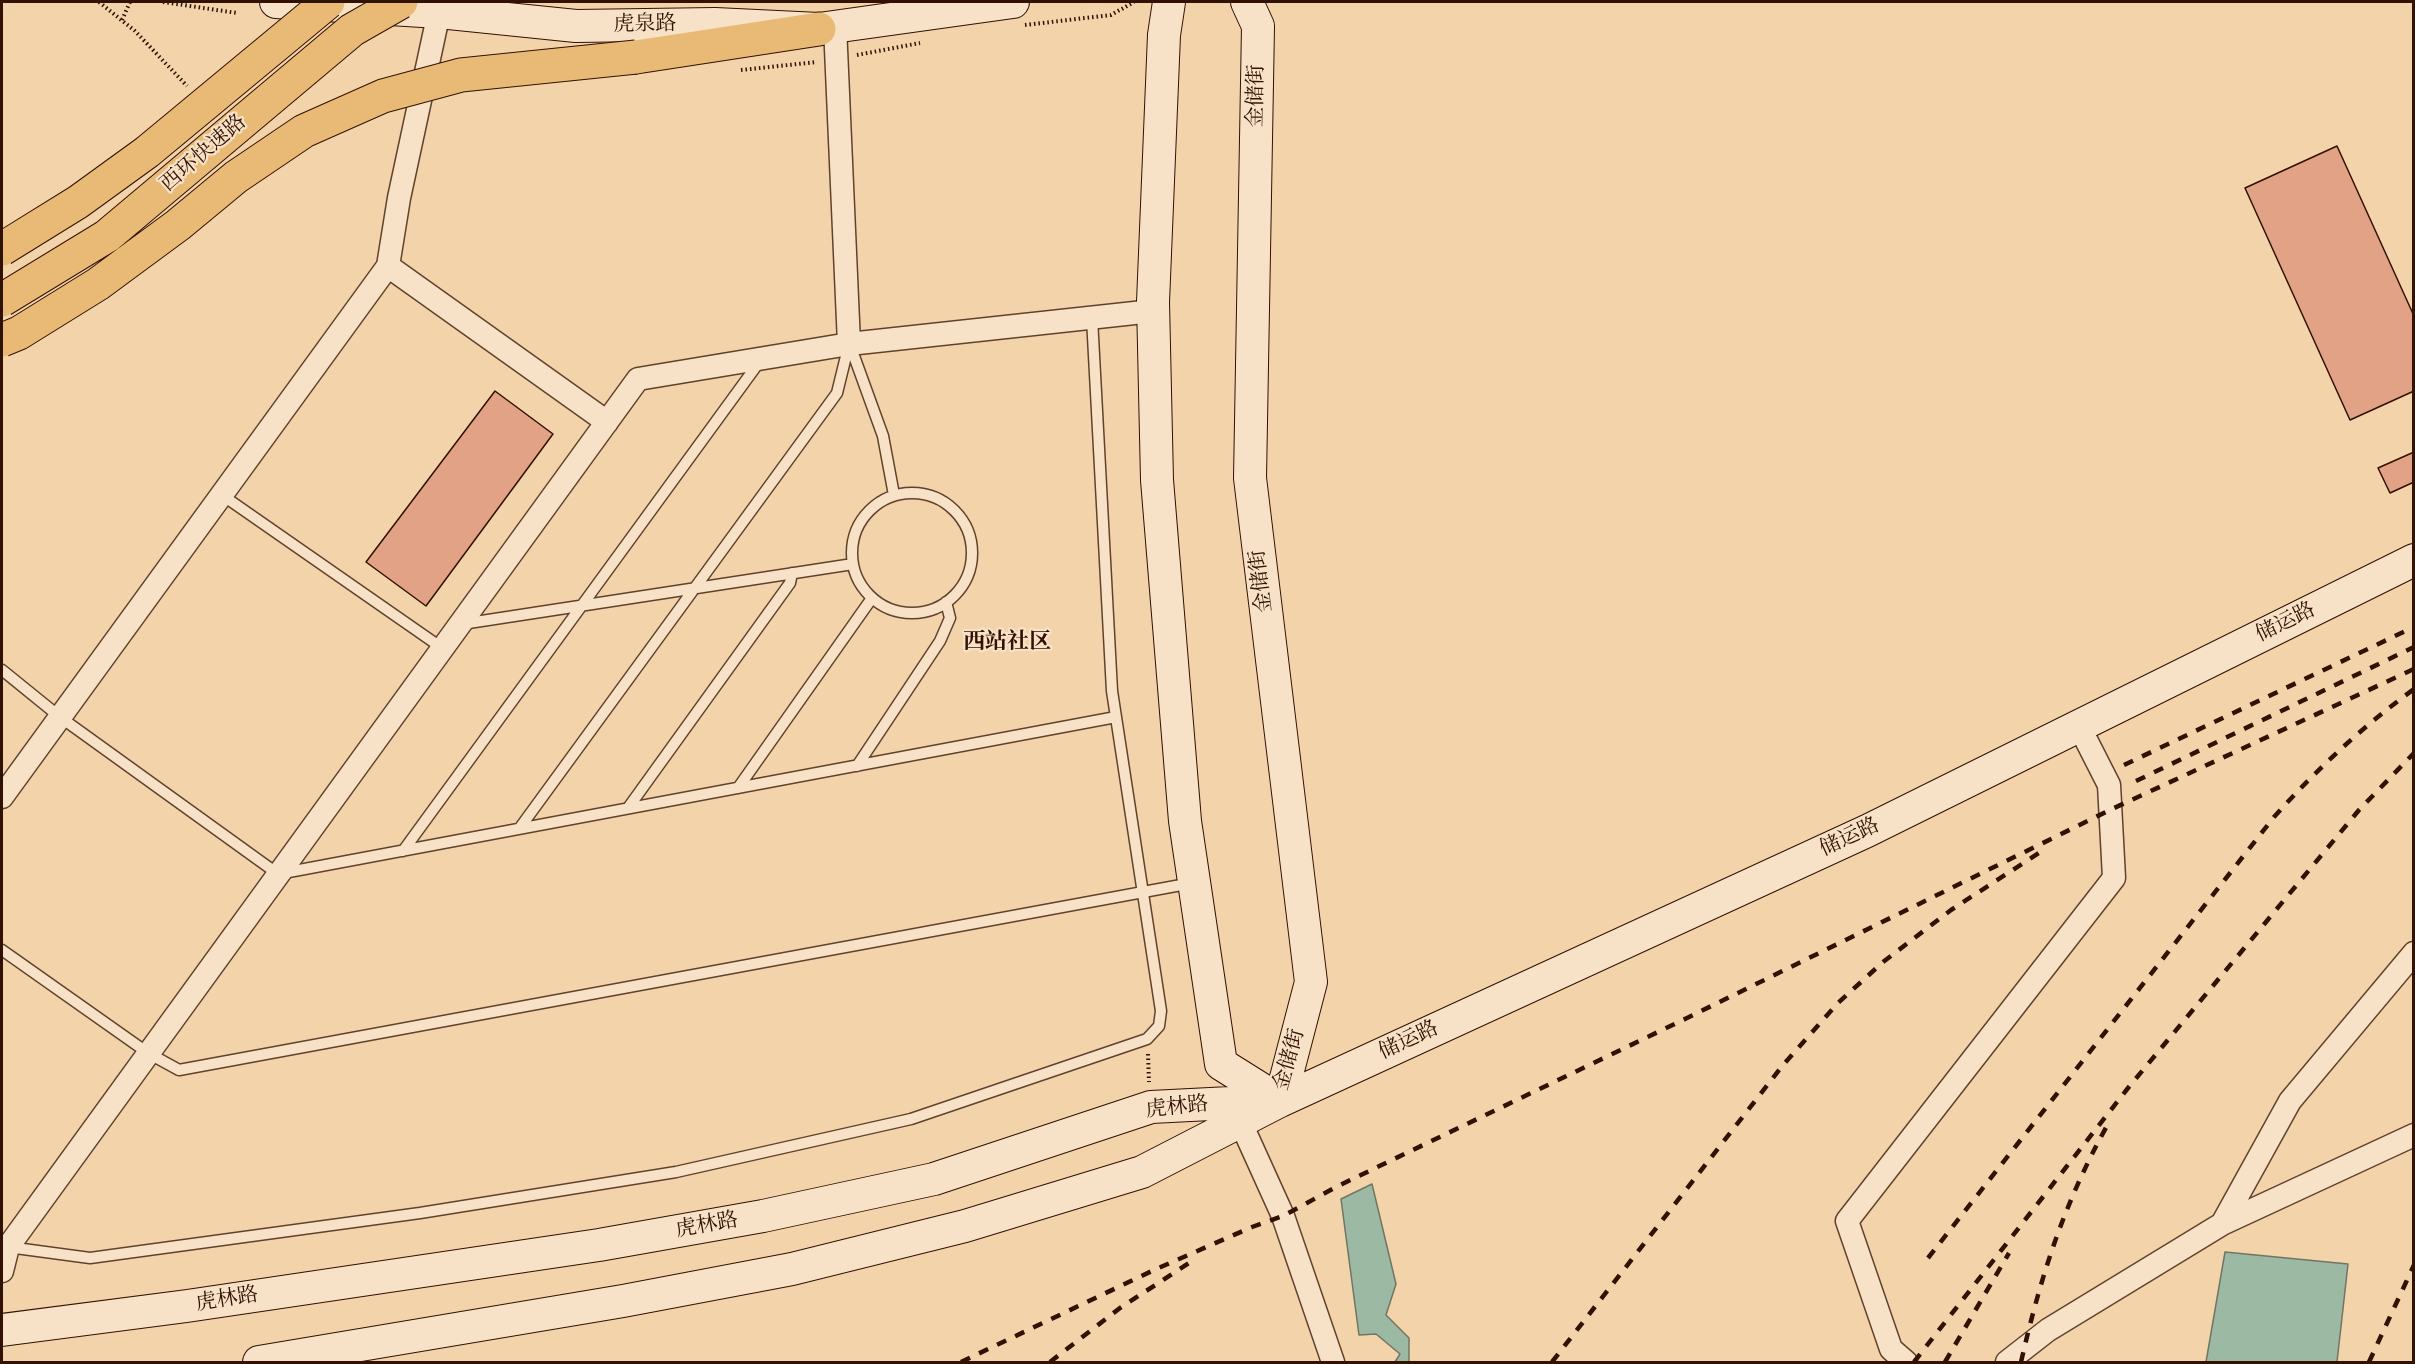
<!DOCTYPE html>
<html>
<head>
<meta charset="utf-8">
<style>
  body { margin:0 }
  #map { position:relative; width:2415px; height:1364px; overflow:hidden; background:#f2d3aa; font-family:Cardo,serif }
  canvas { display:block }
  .frame { position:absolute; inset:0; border:3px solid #311102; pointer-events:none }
</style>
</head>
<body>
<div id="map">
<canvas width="2415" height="1364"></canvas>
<div class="frame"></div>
</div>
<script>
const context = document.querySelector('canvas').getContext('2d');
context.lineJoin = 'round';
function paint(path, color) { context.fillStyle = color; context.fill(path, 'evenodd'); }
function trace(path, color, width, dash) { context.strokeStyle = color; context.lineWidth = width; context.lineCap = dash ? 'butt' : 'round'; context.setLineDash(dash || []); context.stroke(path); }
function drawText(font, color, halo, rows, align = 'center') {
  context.font = font + ' Cardo,"Noto Serif SC",serif'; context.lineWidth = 4.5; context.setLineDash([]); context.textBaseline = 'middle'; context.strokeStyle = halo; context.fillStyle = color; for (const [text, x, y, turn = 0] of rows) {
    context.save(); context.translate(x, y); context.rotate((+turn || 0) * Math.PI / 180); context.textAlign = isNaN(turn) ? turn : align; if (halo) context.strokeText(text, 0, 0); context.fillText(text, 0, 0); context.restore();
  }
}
const water = new Path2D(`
  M 1372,1184 L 1396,1284 L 1386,1315 L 1409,1338 L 1409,1362 L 1395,1362 L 1400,1354 L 1376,1334 L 1359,1335 L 1341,1199 Z
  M 2225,1252 L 2348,1264 L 2337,1362 L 2206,1362 Z`);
paint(water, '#9cb9a3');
trace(water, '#717663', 1.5);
const building = new Path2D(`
  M 2337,146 L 2414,316 L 2414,391 L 2350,420 L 2245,188 Z
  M 495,391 L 553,434 L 426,606 L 366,562 Z
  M 2414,452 L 2414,482 L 2390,493 L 2378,468 Z`);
paint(building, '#e2a285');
trace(building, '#311102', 1.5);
const lane = new Path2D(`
  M 850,345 L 883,436 L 894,495
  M852 553a60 60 0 1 1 120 0a60 60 0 1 1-120 0Z
  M 222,495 L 442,648
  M 462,624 L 853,564
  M 2,670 L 60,717 L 278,874 L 1116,717
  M 857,766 L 940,641 L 950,618 L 946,602
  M 738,788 L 872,598
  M 628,808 L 790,583 L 792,573
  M 519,829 L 837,393 L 849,344
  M 403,851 L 760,361
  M 2,950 L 148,1053 L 179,1070 L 1192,883
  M 8,1247 L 90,1258 L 420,1213 L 676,1172 L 911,1119 L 1147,1039 L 1159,1026 L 1161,1011 L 1112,691 L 1092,318`);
const street = new Path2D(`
  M 835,26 L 849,344
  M 388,266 L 399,198 L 439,12
  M 2,797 L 388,266 L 607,422
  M 1240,1121 L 1283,1216 L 1333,1362
  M 2222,1224 L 2290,1101 L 2414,953
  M 2,1271 L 8,1247 L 638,379 L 849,344 L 1153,311
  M 1906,1362 L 1891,1349 L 1847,1221 L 2114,878 L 2109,785 L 2079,726
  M 2007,1362 L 2048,1330 L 2222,1224 L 2414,1135`);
const secondary = new Path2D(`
  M 276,2 L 439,12 L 576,26 L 715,24 L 819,29 L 1013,2
  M 1169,2 L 1164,35 L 1153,302 L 1157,480 L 1185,821 L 1221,1064 L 1280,1101 L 1311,982 L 1250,478 L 1258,26 L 1247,2
  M 2,1330 L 187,1306 L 599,1245 L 763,1216 L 934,1179 L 1151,1107 L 1270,1101
  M 259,1362 L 623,1301 L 792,1269 L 965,1226 L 1142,1172 L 1280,1101 L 1867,831 L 2414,560`);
const highway = new Path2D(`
  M 636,57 L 819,29`);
trace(lane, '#61422c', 13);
trace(street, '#61422c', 25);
trace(secondary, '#311102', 34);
trace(highway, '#311102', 35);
trace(new Path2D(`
  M 99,2 L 135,31 L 187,86
  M 163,2 L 237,13
  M 122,20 L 130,2
  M 1025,25 L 1111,15 L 1134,2
  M 857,55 L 920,43
  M 741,70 L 817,62
  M 1148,1054 L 1149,1082`), '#311102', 4, [1.5, 3]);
trace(lane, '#f7e2c8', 10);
trace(street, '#f7e2c8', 22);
trace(secondary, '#f7e2c8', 32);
trace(highway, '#e9ba75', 33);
trace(new Path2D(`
  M 2124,765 L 2414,627
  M 2136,781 L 2414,647
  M 1928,1258 L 2274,817 C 2317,769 2362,727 2414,689
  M 961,1362 L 1154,1270 L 1252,1227 L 1283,1216 L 1338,1186 L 1687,1018 L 2112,809 L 2414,669
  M 1050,1362 L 1120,1308 L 1189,1263
  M 1552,1362 L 1783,1065 L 1838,1003 L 1883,962 L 1951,910 L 2042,851
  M 1914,1362 L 2128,1088 L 2359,810 L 2414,753
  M 1945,1362 L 2009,1253
  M 2021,1362 C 2041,1275 2064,1203 2108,1124
  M 2369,1362 L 2414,1265`), '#311102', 4.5, [10, 10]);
const highwayBridge = new Path2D(`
  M 2,249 L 78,202 L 147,152 L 328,2
  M 2,300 L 107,236 L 352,30 L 401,2
  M 2,340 L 19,333 L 98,284 L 178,225 L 236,177 L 304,131 L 383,96 L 461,75 L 636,57`);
trace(highwayBridge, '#311102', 35, []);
trace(highwayBridge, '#e9ba75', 33);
drawText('21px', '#311102', '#f7e2c8', [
  ["虎泉路",645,25,-1],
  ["金储街",1257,96,-89],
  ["西环快速路",204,154,-41],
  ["金储街",1262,581,-97],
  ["储运路",2286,623,-26],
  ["储运路",1850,838,-25],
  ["储运路",1409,1041,-25],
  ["金储街",1290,1060,-74],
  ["虎林路",1177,1108,-6],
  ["虎林路",707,1226,-10],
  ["虎林路",227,1300,-9]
]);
drawText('bold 22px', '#311102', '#f7e2c8', [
  ["西站社区",1007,643]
]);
</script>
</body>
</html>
